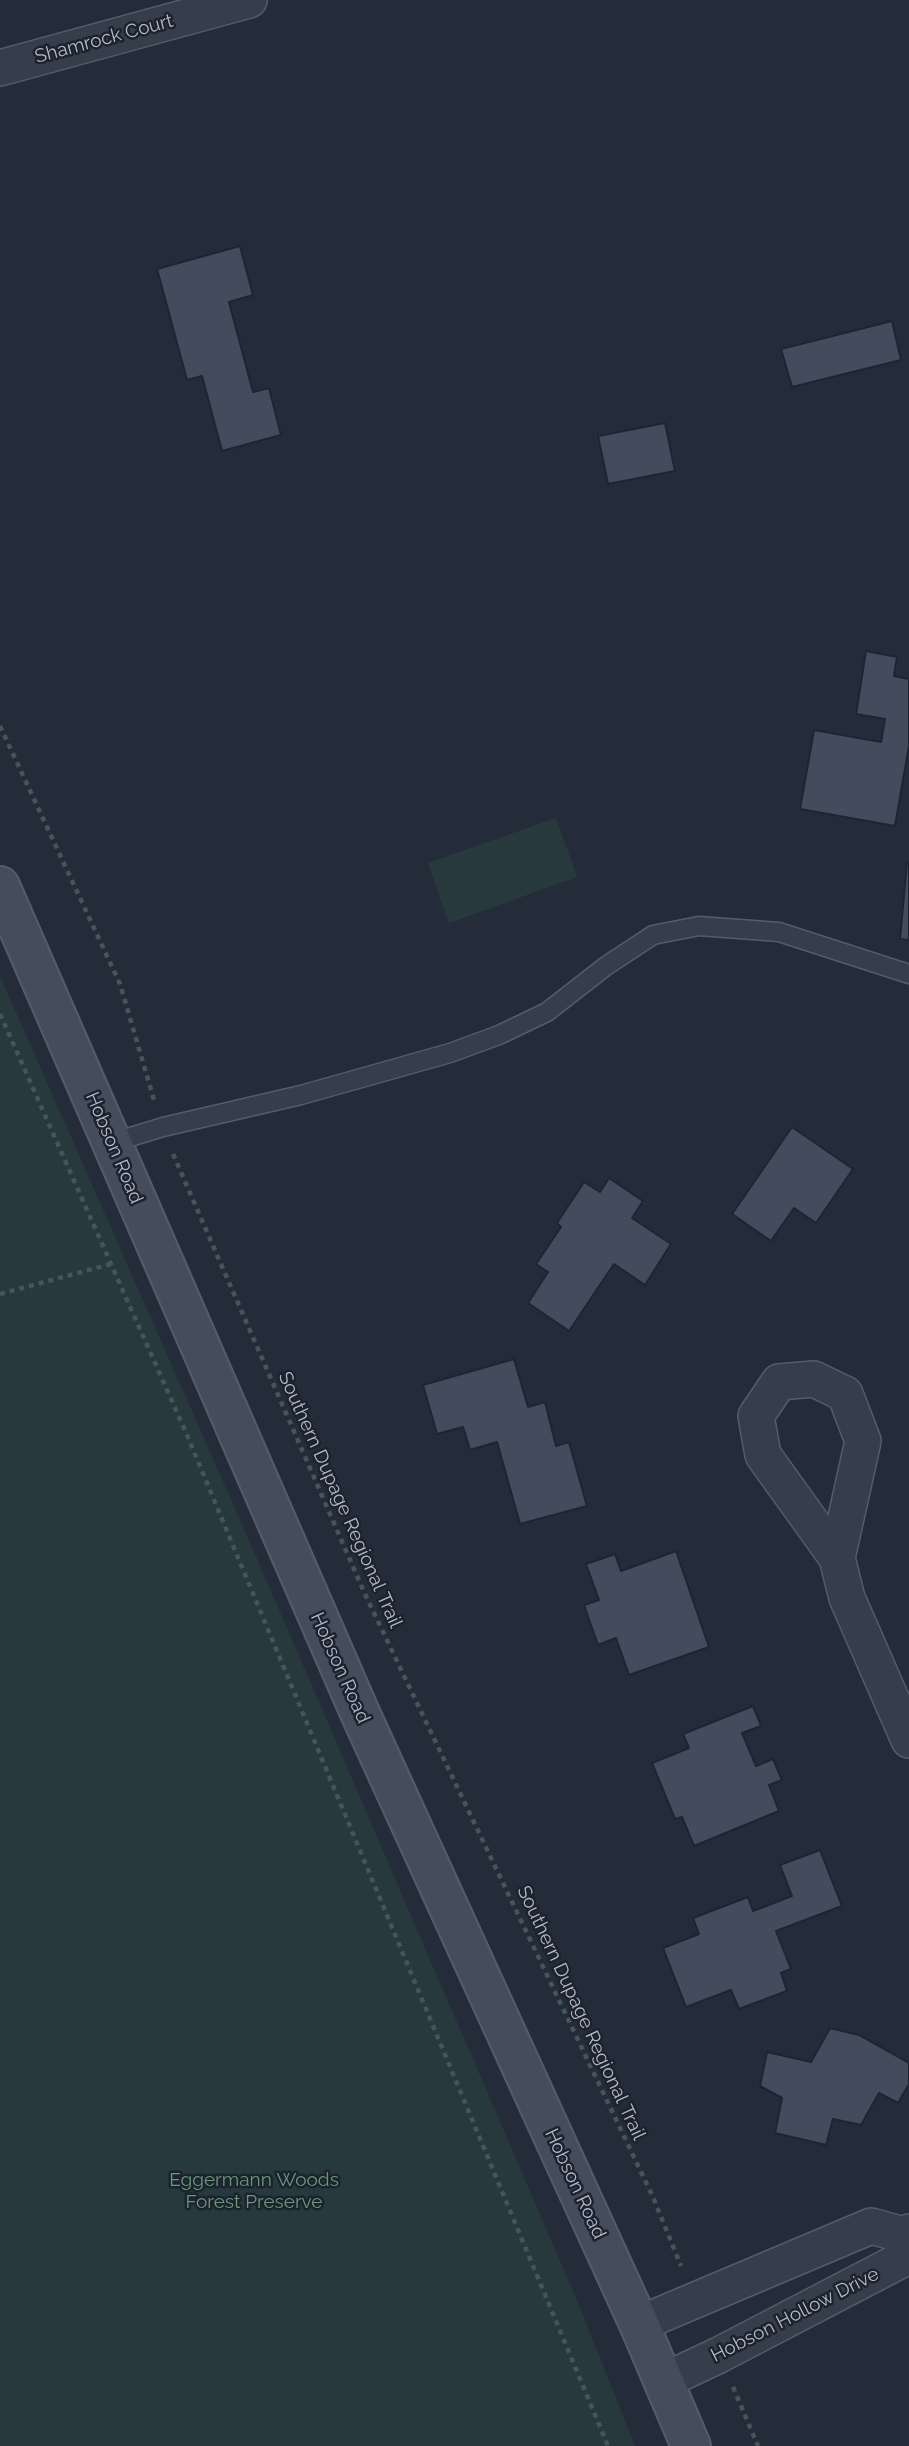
<!DOCTYPE html>
<html>
<head>
<meta charset="utf-8">
<style>
  body { margin:0 }
  canvas { display:block; background:#242c3a }
</style>
</head>
<body>
<canvas width="909" height="2446"></canvas>
<script>
const context = document.querySelector('canvas').getContext('2d');
context.lineJoin = 'round';
function paint(path, color) { context.fillStyle = color; context.fill(path, 'evenodd'); }
function trace(path, color, width, dash) { context.strokeStyle = color; context.lineWidth = width; context.lineCap = dash ? 'butt' : 'round'; context.setLineDash(dash || []); context.stroke(path); }
function drawText(font, color, halo, rows, align = 'center') {
  context.font = font + ' Raleway,sans-serif'; context.lineWidth = 5; context.setLineDash([]); context.textBaseline = 'middle'; context.strokeStyle = halo; context.fillStyle = color; for (const [text, x, y, turn = 0] of rows) {
    context.save(); context.translate(x, y); context.rotate((+turn || 0) * Math.PI / 180); context.textAlign = isNaN(turn) ? turn : align; if (halo) context.strokeText(text, 0, 0); context.fillText(text, 0, 0); context.restore();
  }
}
paint(new Path2D(`
  M 556,818 L 577,877 L 449,923 L 428,863 Z
  M 0,976 L 255,1554 L 576,2298 L 635,2446 L 0,2446 Z`), '#27393c');
const building = new Path2D(`
  M 240,246 L 253,295 L 229,302 L 253,392 L 269,388 L 281,435 L 222,451 L 202,376 L 187,380 L 157,269 Z
  M 892,321 L 901,360 L 792,387 L 781,349 Z
  M 665,423 L 675,471 L 608,484 L 598,436 Z
  M 866,651 L 897,657 L 894,676 L 909,679 L 909,746 L 895,826 L 800,809 L 814,730 L 881,742 L 885,719 L 856,714 Z
  M 907,862 L 909,862 L 909,940 L 900,939 Z
  M 792,1127 L 853,1169 L 816,1223 L 794,1208 L 771,1241 L 732,1214 Z
  M 609,1178 L 643,1201 L 632,1218 L 671,1244 L 645,1285 L 614,1264 L 569,1331 L 528,1303 L 548,1272 L 536,1264 L 561,1227 L 557,1223 L 584,1182 L 600,1192 Z
  M 514,1359 L 528,1407 L 545,1402 L 556,1446 L 569,1442 L 587,1506 L 520,1524 L 497,1442 L 470,1450 L 463,1427 L 437,1434 L 423,1385 Z
  M 676,1551 L 709,1647 L 629,1675 L 616,1638 L 598,1645 L 584,1605 L 599,1600 L 586,1564 L 615,1554 L 621,1571 Z
  M 753,1706 L 761,1726 L 742,1733 L 756,1766 L 773,1759 L 782,1780 L 769,1785 L 779,1811 L 694,1846 L 682,1817 L 675,1819 L 652,1763 L 689,1748 L 683,1734 Z
  M 820,1850 L 842,1906 L 776,1931 L 791,1969 L 781,1973 L 787,1991 L 739,2009 L 731,1990 L 686,2007 L 663,1948 L 699,1934 L 693,1918 L 748,1897 L 753,1911 L 792,1896 L 780,1865 Z
  M 830,2028 L 859,2035 L 909,2063 L 909,2084 L 898,2103 L 879,2093 L 861,2125 L 833,2119 L 826,2145 L 775,2133 L 782,2098 L 760,2086 L 767,2052 L 811,2062 Z`);
paint(building, '#434b5c');
trace(building, '#1e2532', 2);
const lane = new Path2D(`
  M 111,1143 L 163,1127 L 301,1095 L 450,1053 L 499,1035 L 547,1012 L 606,966 L 653,935 L 699,926 L 779,932 L 909,974`);
const street = new Path2D(`
  M 0,68 L 249,0
  M 814,1379 L 845,1394 L 863,1441 L 837,1558 L 763,1455 L 756,1416 L 779,1382 Z
  M 837,1558 L 847,1598 L 909,1740
  M 639,2324 L 871,2226 L 904,2235 L 909,2232
  M 664,2381 L 719,2355 L 903,2259 L 904,2235`);
const secondary = new Path2D(`
  M 0,886 L 360,1713 L 639,2324 L 691,2446`);
trace(lane, '#555c69', 21);
trace(street, '#555c69', 38);
trace(secondary, '#555c69', 42);
trace(new Path2D(`
  M 0,726 L 120,984 L 154,1100
  M 0,1014 L 187,1435 L 608,2446
  M 173,1154 L 364,1592 L 653,2197 L 681,2266
  M 0,1294 L 111,1264
  M 733,2387 L 758,2446`), '#45565b', 4.5, [5, 5]);
trace(lane, '#373e4b', 18);
trace(street, '#373e4b', 35);
trace(secondary, '#454d5d', 38);
drawText('19px', '#b3b9c6', '#1c232f', [
  ["Shamrock Court",104,39,-15],
  ["Hobson Road",114,1148,67],
  ["Southern Dupage Regional Trail",340,1500,66],
  ["Hobson Road",340,1668,66],
  ["Southern Dupage Regional Trail",581,2013,65],
  ["Hobson Road",575,2184,65],
  ["Hobson Hollow Drive",795,2315,-27]
]);
drawText('19px', '#6b9678', '#1c232f', [
  ["Eggermann Woods",254,2180],
  ["Forest Preserve",254,2202]
]);
</script>
</body>
</html>
